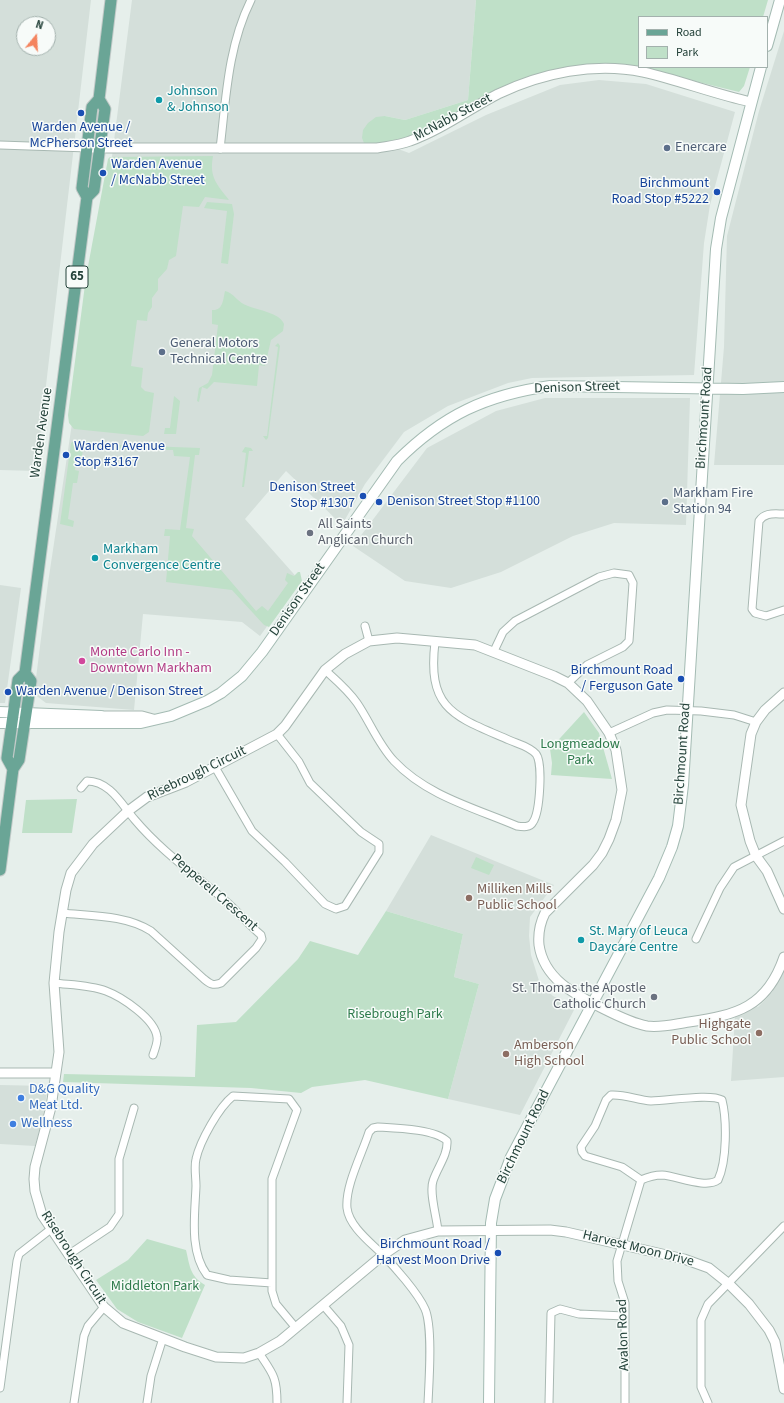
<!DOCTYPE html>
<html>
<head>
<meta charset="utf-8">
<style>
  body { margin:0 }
  #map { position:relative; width:784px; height:1403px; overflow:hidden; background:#e6efeb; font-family:"Source Sans 3",sans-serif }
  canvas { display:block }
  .legend { position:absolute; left:638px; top:16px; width:130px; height:52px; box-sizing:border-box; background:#f7fbf9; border:1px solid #a3b1ad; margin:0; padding:5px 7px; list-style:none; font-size:12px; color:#24423a }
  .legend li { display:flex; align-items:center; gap:8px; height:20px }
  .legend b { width:20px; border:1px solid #a3b1ad }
  .north { position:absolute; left:16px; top:16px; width:40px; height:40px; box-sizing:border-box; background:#f7fbf9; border:1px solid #a3b1ad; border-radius:50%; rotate:18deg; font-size:11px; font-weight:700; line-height:16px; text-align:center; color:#24423a }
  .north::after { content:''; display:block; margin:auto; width:14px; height:18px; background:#f4845f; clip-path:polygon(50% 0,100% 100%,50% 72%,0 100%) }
</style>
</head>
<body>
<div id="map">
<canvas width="784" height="1403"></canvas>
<ul class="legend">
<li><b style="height:5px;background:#6aa596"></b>Road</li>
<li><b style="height:11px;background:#bfe0c8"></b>Park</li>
</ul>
<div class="north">N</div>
</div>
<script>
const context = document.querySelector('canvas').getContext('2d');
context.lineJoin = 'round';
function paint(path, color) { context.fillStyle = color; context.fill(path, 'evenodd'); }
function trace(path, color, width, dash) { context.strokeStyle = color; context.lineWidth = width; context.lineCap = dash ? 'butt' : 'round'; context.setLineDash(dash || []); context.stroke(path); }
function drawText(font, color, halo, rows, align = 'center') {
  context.font = font + ' "Source Sans 3",sans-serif'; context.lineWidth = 3; context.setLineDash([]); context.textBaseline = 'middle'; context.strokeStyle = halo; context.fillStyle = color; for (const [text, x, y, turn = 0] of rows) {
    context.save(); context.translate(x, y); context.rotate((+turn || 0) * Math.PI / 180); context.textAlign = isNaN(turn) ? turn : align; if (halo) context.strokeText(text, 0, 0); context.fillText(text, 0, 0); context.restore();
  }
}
paint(new Path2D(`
  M 0,0 L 91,0 L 36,471 L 0,470 ZM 24,24 L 48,24 L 48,48 L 24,48 Z
  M 132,0 L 476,0 L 468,100 L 405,120 L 385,116 L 382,143 L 409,153 L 486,115 L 560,85 L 599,80 L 646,84 L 735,112 L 710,205 L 704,243 L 694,375 L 532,378 L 508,383 L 448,406 L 404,432 L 365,484 L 342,525 L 286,471 L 245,519 L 300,581 L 260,636 L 242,622 L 143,614 L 134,710 L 46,703 L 34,694 L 48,583 L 111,164 Z
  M 784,31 L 784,465 L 714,465 L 724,347 L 727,236 L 759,111 Z
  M 545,398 L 690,398 L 686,525 L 614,523 L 573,536 L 501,572 L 451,588 L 405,581 L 353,546 L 427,448 L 496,411 Z
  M 0,585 L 21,588 L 5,703 L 0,703 Z
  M 431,835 L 554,885 L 530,917 L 529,936 L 531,955 L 540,984 L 553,996 L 575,1008 L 520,1115 L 448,1099 L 479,984 L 454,977 L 463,934 L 386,911 Z
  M 784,968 L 784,1077 L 731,1081 L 735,1017 L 752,1008 L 758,1007 L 766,999 L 773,991 L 773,987 Z
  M 0,1085 L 48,1086 L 43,1117 L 35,1146 L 0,1144 Z`), '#d4dfda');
paint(new Path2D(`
  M 476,0 L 768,0 L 763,17 L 639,17 L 639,67 L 750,67 L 744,86 L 739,92 L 637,67 L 549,71 L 416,135 L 382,143 L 364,143 L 362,138 L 363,130 L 368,123 L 376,117 L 385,116 L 405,120 L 468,100 Z
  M 213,156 C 209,178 217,184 229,200 L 205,197 L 199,207 L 183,206 L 176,256 L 169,260 L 167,269 L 158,279 L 158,290 L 152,298 L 152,307 L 148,313 L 147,321 L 137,320 L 131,366 L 143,368 L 141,387 L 145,391 L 154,393 L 149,432 L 143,436 L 74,429 L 69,423 L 68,415 L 86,277 L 108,159 L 110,157 Z
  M 207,202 L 232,204 L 234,214 L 228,264 L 221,263 L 227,211 L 204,208 Z
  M 225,291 C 234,293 238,303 248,306 C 258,310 280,313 284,324 L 283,331 L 271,340 L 265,366 L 259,365 L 257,386 L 214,382 L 207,389 L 202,387 L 199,402 L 197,401 L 199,388 L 208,383 L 212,375 L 218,325 L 212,324 L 212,310 C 223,311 223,300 225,291 Z
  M 278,343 L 280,346 L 268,438 L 266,440 L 263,436 L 267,436 L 278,347 L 275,346 Z
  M 174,396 L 180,401 L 176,434 L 164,434 L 165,428 L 170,428 Z
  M 75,440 L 120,445 L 200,448 L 199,455 L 195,455 L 186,528 L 194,529 L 192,536 L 256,611 L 262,606 L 268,611 L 288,583 L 285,580 L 287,573 L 294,576 L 298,572 L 300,572 L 302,581 L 269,627 L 264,625 L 232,590 L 166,582 L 170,536 L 164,536 L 165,529 L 180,530 L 190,457 L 174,456 L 173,450 L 83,449 L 82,456 L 77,456 L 75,470 L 79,471 L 77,483 L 73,483 L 68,519 L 74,521 L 73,527 L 60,524 L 71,443 Z
  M 245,447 L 251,448 L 253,451 L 249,451 L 244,487 L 242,487 L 246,453 L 242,452 Z
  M 584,712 L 599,733 L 612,779 L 551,775 L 552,763 L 550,749 Z
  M 77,799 L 72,833 L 22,833 L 26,800 Z
  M 476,857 L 494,865 L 489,875 L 471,868 Z
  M 386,911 L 463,934 L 454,977 L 479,984 L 448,1099 L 365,1080 L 312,1087 L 301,1093 L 251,1088 L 63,1082 L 64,1074 L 195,1077 L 197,1025 L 236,1022 L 298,959 L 310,941 L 358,955 Z
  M 147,1239 L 186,1250 C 190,1267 190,1276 205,1285 L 182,1338 L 138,1322 L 117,1309 L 96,1280 L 128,1260 Z`), '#bfe0c8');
const minor = new Path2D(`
  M 0,145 L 88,148
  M 220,149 C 226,98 228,46 251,0
  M 784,514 C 774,514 765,512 759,521 L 752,609 L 755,613 L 766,616 L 784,610
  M 365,626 L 369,641
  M 494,651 L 503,632 L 515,621 L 599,577 L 614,573 L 629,575 L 633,583 L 629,641 L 623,647 L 587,665 L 568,683
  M 325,670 C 336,680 348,690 357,703 C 370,722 378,744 394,761 C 427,796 475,808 517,826 C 523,827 530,828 533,822 C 540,812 543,763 536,754 C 529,746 518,744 509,740 C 454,716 427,710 435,642
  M 609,733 L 653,713 L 667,710 L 701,711 L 734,715 L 756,722
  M 215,767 L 252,831 L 285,862 L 325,904 L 336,909 L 345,906 L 379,852 L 379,844 L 361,832 L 310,783 L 299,762 L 277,734
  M 62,913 C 91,916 126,915 151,931 L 204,979 C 210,984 213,986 221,983 L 256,948 L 262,939 L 261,935 C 249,925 239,913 228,903 C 197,876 162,852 135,820 C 122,805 110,781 87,781 L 81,788
  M 696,939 L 720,888 L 734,867 L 784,841
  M 54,983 C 71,985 90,985 106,991 C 122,997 155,1019 157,1037 C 158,1042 155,1049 153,1055
  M 611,1095 C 624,1094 638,1100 651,1101 C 668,1101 710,1093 722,1100 C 727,1120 727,1161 718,1180 C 706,1189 677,1176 662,1175 C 655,1175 648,1177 641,1180 L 622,1167 L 585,1156 L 582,1152 L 581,1147 L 595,1126 L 606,1100 Z
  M 68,1255 L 110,1227 L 119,1214 L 119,1159 L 134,1108
  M 272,1283 L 229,1280 L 207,1275 C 189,1251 195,1214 196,1186 C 196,1177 194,1167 196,1159 C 200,1141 219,1107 233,1096 L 289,1099 L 297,1110 L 272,1179 L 272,1291 L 276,1304 L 296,1328
  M 323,1305 L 341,1326 L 349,1345 L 347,1403
  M 259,1353 C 273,1374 277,1377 277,1403
  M 0,1388 L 17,1261 L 19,1254 L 51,1229
  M 74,1403 L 84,1336 L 88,1326 L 104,1307
  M 147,1403 L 151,1376 L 163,1338
  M 428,1403 C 429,1381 433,1327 425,1309 C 418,1293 394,1266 382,1254 C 370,1242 349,1226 347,1208 C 345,1186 362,1154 369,1132 L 373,1128 L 378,1127 C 395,1128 435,1129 447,1141 C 448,1155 437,1168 433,1181 C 429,1193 437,1218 438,1231
  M 549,1403 L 551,1313 L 560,1309 L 579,1314 L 625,1316
  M 625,1403 L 625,1303 L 618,1281 L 617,1261 L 641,1180
  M 708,1403 L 701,1387 L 701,1320 L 708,1304 L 784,1226`);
const tertiary = new Path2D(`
  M 88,148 L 377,148 C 388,146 400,145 410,141 C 441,130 469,109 498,94 C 542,73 594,62 643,72 C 679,80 714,94 751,102
  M 784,693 L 765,710 L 756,722 L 751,734 L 741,805 L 750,841 L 756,856 L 767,871 L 784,909
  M 101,716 L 142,716 L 153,719
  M 784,957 C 767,1007 737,1015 689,1022 C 675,1024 661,1028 647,1026 C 631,1023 616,1015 602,1008 C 574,994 544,979 539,945 C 538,934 540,923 545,913 L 593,865 L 602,853 L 609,839 L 616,820 L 622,790 L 616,750 L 609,733 L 587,701 L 568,683 L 554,676 L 475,645 L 397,638 L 369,641 L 345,654 L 325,670 L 285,726 L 277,734 L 186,782 L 147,797 L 128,811 L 93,844 L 71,873 L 66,890 L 59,932 L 54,983 L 59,1052 L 51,1107 L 35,1167 L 34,1179 L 35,1191 L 42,1215 L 104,1307 L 123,1323 L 185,1347 L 216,1357 L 244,1358 L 259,1353 L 280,1341 L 383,1255 L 405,1240 L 438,1231 L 550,1230 L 566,1232 L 684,1259 L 709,1268 L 729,1284 L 749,1304 L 769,1330 L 775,1342 L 784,1389
  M 0,1073 L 56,1073`);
const secondary = new Path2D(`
  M 767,46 L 780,0
  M 0,712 L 101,716
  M 0,723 L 141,723 L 171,716 L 207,701 L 221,693 L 242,676 L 262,652 L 397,461 C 443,415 486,395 550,386 L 743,389 L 784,387
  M 489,1403 L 491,1223 L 495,1199 L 511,1157 L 659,878 L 672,847 L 678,826 L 683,785 L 716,249 L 721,218 L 761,67`);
const primary = new Path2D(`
  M 87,197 L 82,188 L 92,107 L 99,99 L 111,0
  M 13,769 L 7,758 L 18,680 L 25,673 L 87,197 L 94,190 L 105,109 L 99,99
  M 0,870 L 13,769 L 19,760 L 31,681 L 25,673`);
trace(minor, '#a8b8b2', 9);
trace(tertiary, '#a8b8b2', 11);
trace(secondary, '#a4bbb3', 12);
trace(primary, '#c2cac8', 13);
trace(minor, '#fff', 7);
trace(tertiary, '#fff', 9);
trace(secondary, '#fff', 10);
trace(primary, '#6aa596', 11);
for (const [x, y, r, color] of [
  [159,100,4,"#0f9aa8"],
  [81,113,4,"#1a4fb4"],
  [667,148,4,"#5c6f8a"],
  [103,173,4,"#1a4fb4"],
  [717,192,4,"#1a4fb4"],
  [162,352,4,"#5c6f8a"],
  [66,455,4,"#1a4fb4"],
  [363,496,4,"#1a4fb4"],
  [379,502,4,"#1a4fb4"],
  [665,502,4,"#5c6f8a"],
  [310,533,4,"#6b7280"],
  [95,558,4,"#0f9aa8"],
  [82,661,4,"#d1479c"],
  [681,679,4,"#1a4fb4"],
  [8,692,4,"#1a4fb4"],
  [469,898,4,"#8d6e63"],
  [581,940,4,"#0f9aa8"],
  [654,997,4,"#6b7280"],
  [759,1033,4,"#8d6e63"],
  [506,1054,4,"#8d6e63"],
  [21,1098,4,"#3f7fe0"],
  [13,1124,4,"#3f7fe0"],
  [498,1253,4,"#1a4fb4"]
]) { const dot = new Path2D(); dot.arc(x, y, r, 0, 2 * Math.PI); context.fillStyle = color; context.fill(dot); trace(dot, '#f7fbf9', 1.5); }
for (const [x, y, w] of [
  [77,277,22]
]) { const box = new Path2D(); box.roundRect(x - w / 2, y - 11, w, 22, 3); context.fillStyle = '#f7fbf9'; context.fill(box); trace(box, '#24423a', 1); }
drawText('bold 13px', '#24423a', null, [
  ["65",77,277]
]);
drawText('14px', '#0d838f', '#f7fbf9', [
  ["Johnson",167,92],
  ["& Johnson",167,108],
  ["Markham",103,550],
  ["Convergence Centre",103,566],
  ["St. Mary of Leuca",589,932],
  ["Daycare Centre",589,948]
], 'left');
drawText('14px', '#24423a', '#f7fbf9', [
  ["McNabb Street",453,118,-28],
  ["Denison Street",577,388,-2],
  ["Birchmount Road",705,418,-86],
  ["Warden Avenue",42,433,-82],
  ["Denison Street",298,600,-55],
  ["Birchmount Road",683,754,-86],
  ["Risebrough Circuit",197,774,-26],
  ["Pepperell Crescent",214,893,41],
  ["Birchmount Road",524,1137,-64],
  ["Harvest Moon Drive",638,1249,14],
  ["Risebrough Circuit",73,1258,57],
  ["Avalon Road",624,1335,-92]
]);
drawText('14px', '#164399', '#f7fbf9', [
  ["Warden Avenue /",81,128,"center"],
  ["McPherson Street",81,144,"center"],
  ["Warden Avenue",111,165],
  ["/ McNabb Street",111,181],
  ["Birchmount",709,184,"right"],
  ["Road Stop #5222",709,200,"right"],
  ["Warden Avenue",74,447],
  ["Stop #3167",74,463],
  ["Denison Street",355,488,"right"],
  ["Stop #1307",355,504,"right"],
  ["Denison Street Stop #1100",387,502],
  ["Birchmount Road",673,671,"right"],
  ["/ Ferguson Gate",673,687,"right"],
  ["Warden Avenue / Denison Street",16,692],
  ["Birchmount Road /",490,1245,"right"],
  ["Harvest Moon Drive",490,1261,"right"]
], 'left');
drawText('14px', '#4e5e75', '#f7fbf9', [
  ["Enercare",675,148],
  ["General Motors",170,344],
  ["Technical Centre",170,360],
  ["Markham Fire",673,494],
  ["Station 94",673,510]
], 'left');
drawText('14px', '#5b616d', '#f7fbf9', [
  ["All Saints",318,525],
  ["Anglican Church",318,541],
  ["St. Thomas the Apostle",646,989,"right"],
  ["Catholic Church",646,1005,"right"]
], 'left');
drawText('14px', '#b23c85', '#f7fbf9', [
  ["Monte Carlo Inn -",90,653],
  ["Downtown Markham",90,669]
], 'left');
drawText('14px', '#2d7a4b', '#f7fbf9', [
  ["Longmeadow",580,745],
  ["Park",580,761],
  ["Risebrough Park",395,1015],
  ["Middleton Park",155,1287]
]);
drawText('14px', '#785e54', '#f7fbf9', [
  ["Milliken Mills",477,890],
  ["Public School",477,906],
  ["Highgate",751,1025,"right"],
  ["Public School",751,1041,"right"],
  ["Amberson",514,1046],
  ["High School",514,1062]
], 'left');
drawText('14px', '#366cbe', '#f7fbf9', [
  ["D&G Quality",29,1090],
  ["Meat Ltd.",29,1106],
  ["Wellness",21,1124]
], 'left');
</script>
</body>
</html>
